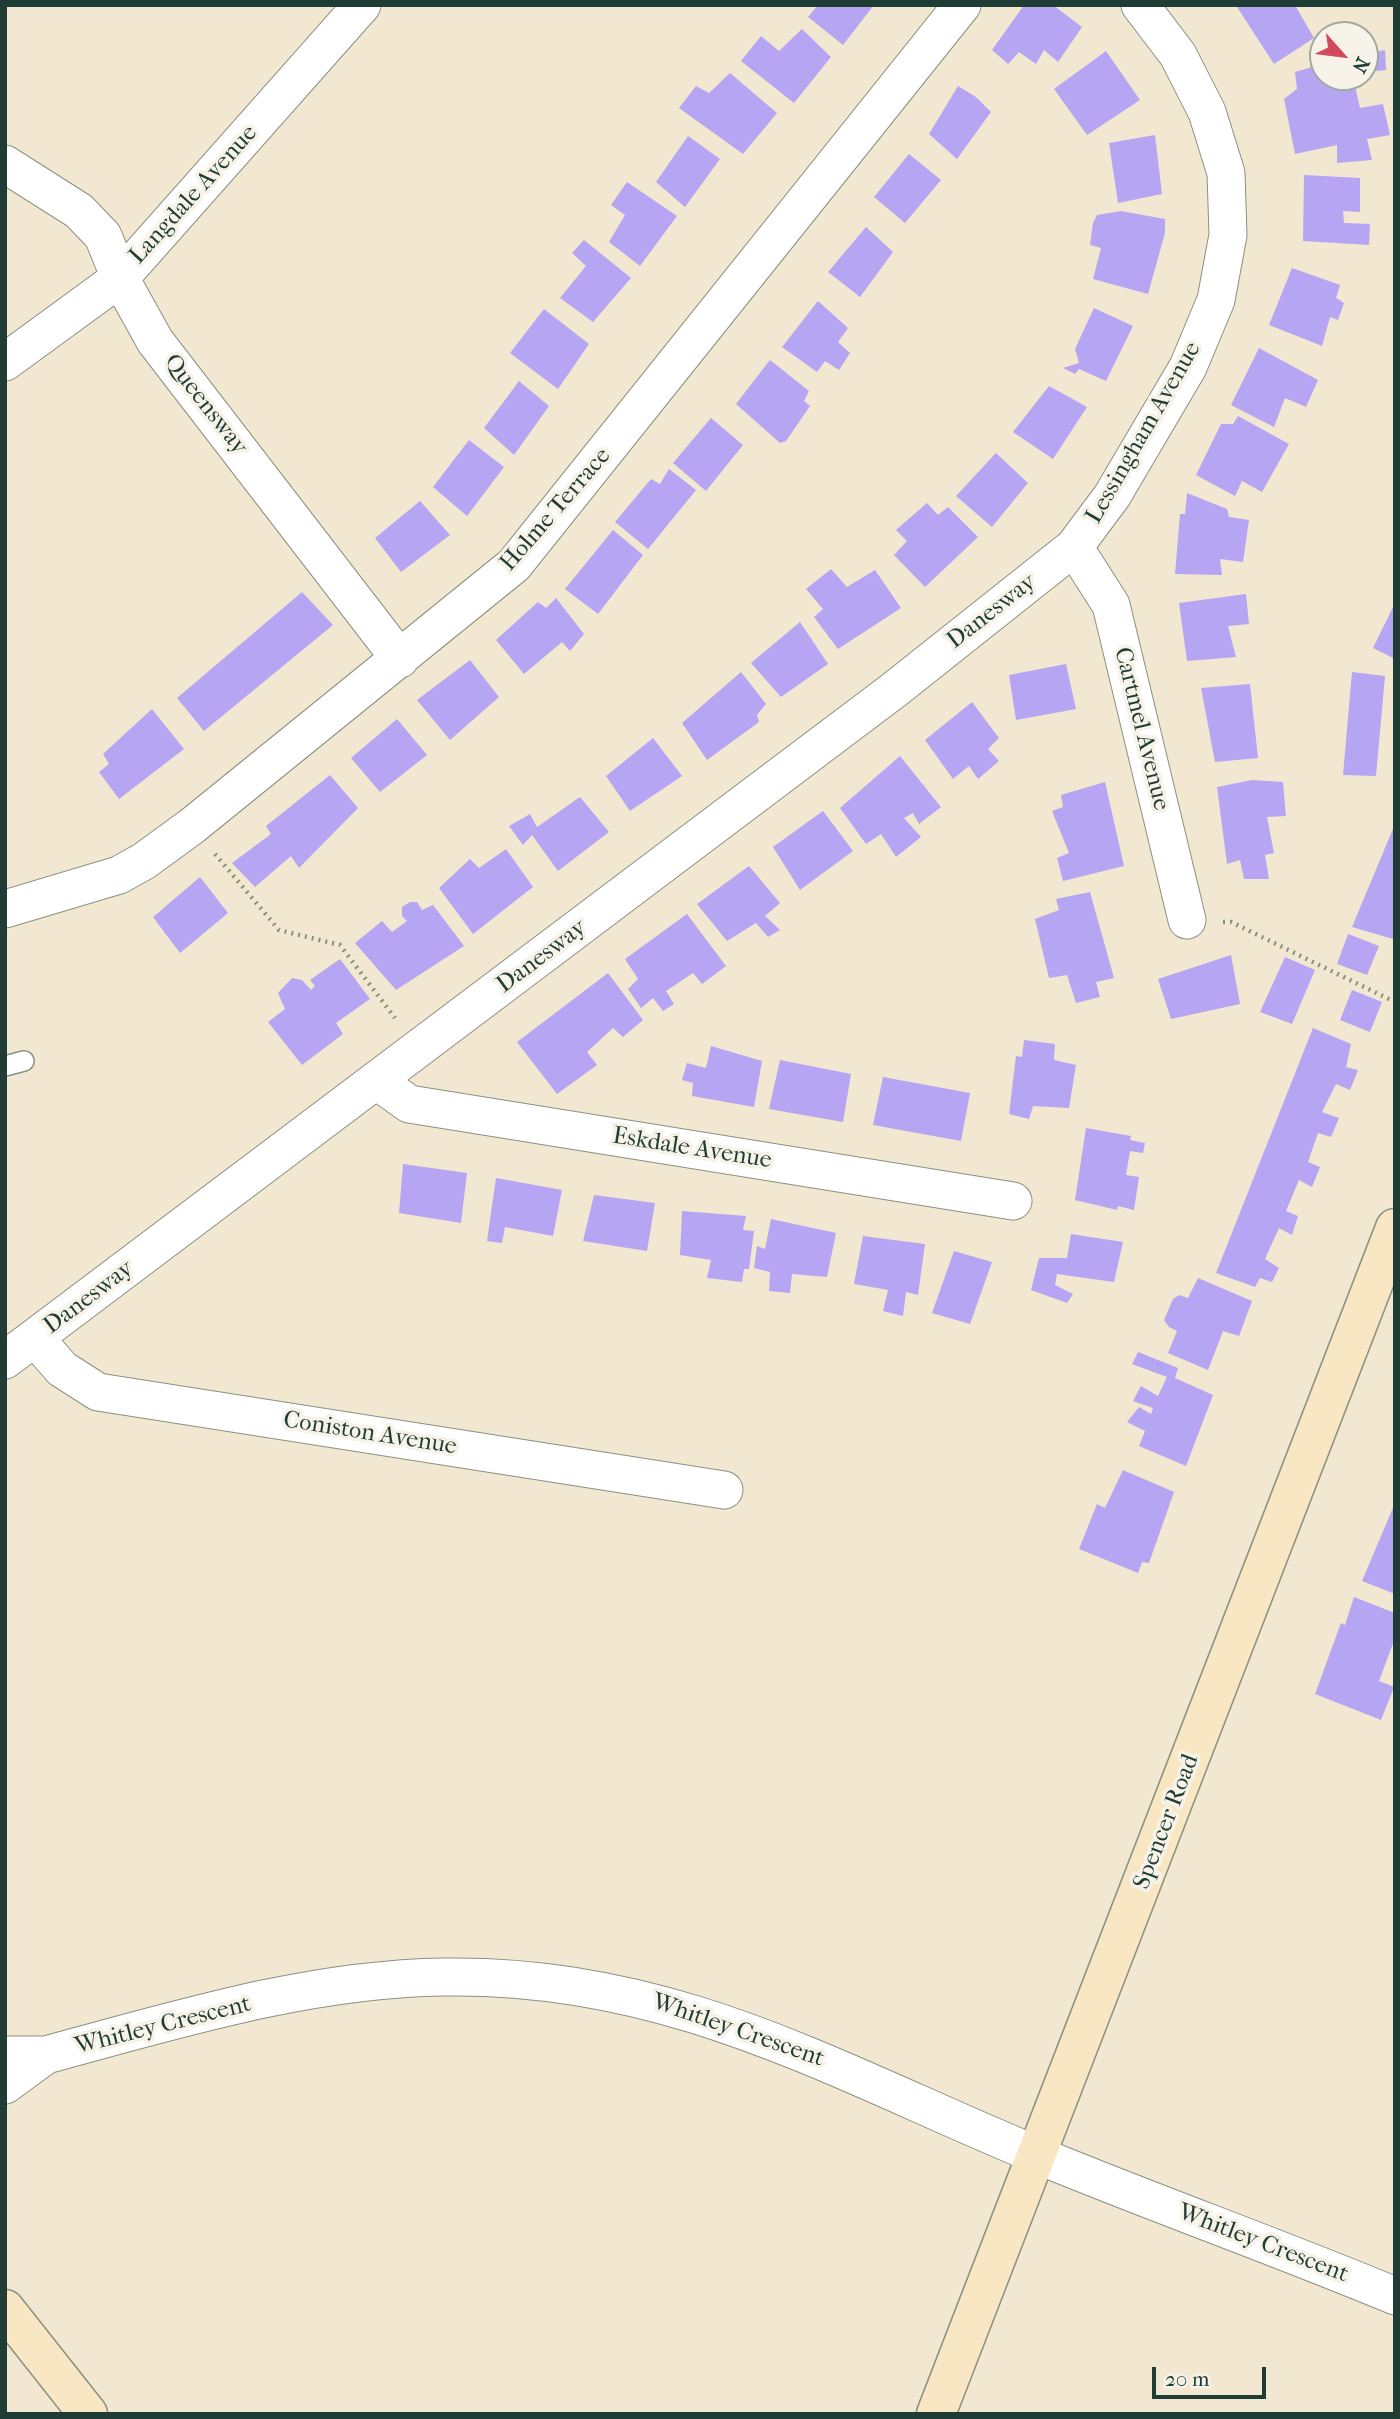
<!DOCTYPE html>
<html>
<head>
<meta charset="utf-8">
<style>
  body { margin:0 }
  #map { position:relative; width:1400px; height:2419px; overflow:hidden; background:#f2e7d0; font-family:"IM FELL French Canon",serif }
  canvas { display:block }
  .frame { position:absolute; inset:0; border:7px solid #1f3d34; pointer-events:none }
  .north { position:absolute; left:1309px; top:21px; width:70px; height:70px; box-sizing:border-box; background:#f7f3e8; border:2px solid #a1aaa0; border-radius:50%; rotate:118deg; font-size:19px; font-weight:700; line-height:28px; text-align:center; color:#1f3d34 }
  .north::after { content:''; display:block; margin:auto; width:24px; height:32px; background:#d1495b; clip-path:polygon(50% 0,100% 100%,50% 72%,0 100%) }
  .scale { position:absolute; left:1152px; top:2367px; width:114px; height:32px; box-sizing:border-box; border:4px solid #1f3d34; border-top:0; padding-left:9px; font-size:21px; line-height:24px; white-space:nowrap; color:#1f3d34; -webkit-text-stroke:5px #f7f3e8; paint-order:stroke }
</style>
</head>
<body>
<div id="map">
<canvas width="1400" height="2419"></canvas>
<div class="frame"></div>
<div class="north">N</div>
<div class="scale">20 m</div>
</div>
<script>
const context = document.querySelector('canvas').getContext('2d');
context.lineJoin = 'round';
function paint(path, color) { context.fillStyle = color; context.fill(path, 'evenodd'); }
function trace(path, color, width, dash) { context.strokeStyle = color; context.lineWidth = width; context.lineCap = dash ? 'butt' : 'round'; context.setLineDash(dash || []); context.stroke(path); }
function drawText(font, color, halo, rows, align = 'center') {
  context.font = font + ' "IM FELL French Canon",serif'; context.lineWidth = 7; context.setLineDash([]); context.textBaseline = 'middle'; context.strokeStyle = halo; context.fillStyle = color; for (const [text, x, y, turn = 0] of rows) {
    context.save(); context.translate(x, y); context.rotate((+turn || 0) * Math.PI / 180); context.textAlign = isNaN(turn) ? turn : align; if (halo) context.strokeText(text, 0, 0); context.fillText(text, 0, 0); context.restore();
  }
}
paint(new Path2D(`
  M 818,5 L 874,5 L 843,45 L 808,17 Z
  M 1024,5 L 1053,5 L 1082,27 L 1058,62 L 1044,50 L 1036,64 L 1019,52 L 1008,64 L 992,50 Z
  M 1240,5 L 1295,5 L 1314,38 L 1274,64 L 1237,7 Z
  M 802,29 L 831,57 L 794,103 L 741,61 L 761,36 L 779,51 Z
  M 1385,50 L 1386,70 L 1365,72 L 1365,54 Z
  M 1106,51 L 1140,100 L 1087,135 L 1054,89 Z
  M 1323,64 L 1323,77 L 1353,77 L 1360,108 L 1383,104 L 1390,135 L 1367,139 L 1372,160 L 1337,163 L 1337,145 L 1295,154 L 1284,99 L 1297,89 L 1295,72 Z
  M 730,73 L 777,113 L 743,154 L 679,108 L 696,86 L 709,93 Z
  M 958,86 L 976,97 L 991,112 L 957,159 L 929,134 Z
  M 1155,135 L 1162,194 L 1118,203 L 1109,143 Z
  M 688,136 L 720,159 L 685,207 L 656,182 Z
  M 909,154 L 941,180 L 905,223 L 874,197 Z
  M 1304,175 L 1360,178 L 1360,212 L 1343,211 L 1344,223 L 1370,224 L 1369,245 L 1303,241 Z
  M 627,182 L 677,216 L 640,266 L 609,242 L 625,215 L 611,205 Z
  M 1121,211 L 1165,219 L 1165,233 L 1148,294 L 1093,279 L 1101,248 L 1090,245 L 1093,223 L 1097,215 Z
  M 866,227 L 893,252 L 860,297 L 828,272 Z
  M 584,240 L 631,278 L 593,322 L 560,298 L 586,266 L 572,253 Z
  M 1292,268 L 1340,285 L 1336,298 L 1344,303 L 1338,320 L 1330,317 L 1322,346 L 1269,325 Z
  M 818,301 L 848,328 L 838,342 L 850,353 L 839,370 L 825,361 L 817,372 L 782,347 Z
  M 1094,308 L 1133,326 L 1106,381 L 1079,369 L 1075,374 L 1063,368 L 1079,363 L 1075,349 Z
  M 544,309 L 589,344 L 558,389 L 510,353 Z
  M 1259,348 L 1318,380 L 1306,407 L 1285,398 L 1274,427 L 1231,405 Z
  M 770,360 L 809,391 L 804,401 L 810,406 L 786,441 L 780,443 L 736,404 Z
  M 519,381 L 549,406 L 514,455 L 484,428 Z
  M 1049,386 L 1087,407 L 1053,459 L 1013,432 Z
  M 1238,416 L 1289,444 L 1262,492 L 1242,481 L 1235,496 L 1196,475 L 1221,424 L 1233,424 Z
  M 711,418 L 743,445 L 706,491 L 673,463 Z
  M 469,440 L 504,467 L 467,516 L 433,487 Z
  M 996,453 L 1028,483 L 992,527 L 956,496 Z
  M 669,469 L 696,490 L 648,549 L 615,522 L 651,479 L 660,484 Z
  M 1187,493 L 1227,509 L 1229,517 L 1249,520 L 1243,562 L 1220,559 L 1222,575 L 1175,574 L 1180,514 L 1185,514 Z
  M 420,501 L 450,535 L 401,572 L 375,538 Z
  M 927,503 L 938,515 L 948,507 L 978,537 L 925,587 L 894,555 L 907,541 L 896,530 Z
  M 613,530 L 643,555 L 598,614 L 565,589 Z
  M 831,569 L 847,587 L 875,570 L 901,608 L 838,649 L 814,617 L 823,609 L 806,589 Z
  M 302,592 L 333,625 L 204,731 L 177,698 Z
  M 1246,594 L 1249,624 L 1228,626 L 1236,657 L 1187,661 L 1179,603 Z
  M 556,598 L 584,634 L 570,651 L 562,642 L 524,674 L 496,640 L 538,602 L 546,608 Z
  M 1395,603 L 1395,659 L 1373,648 Z
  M 800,622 L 828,664 L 781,697 L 751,663 Z
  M 470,660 L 499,697 L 450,740 L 417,700 Z
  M 1066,664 L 1076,709 L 1016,720 L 1009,675 Z
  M 741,672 L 766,704 L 757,715 L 759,722 L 707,760 L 682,723 Z
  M 1352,672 L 1385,676 L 1376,776 L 1343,775 Z
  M 1250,684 L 1258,758 L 1215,762 L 1201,688 Z
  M 972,702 L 999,738 L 988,749 L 999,761 L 978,779 L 969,766 L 953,779 L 925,740 Z
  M 152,709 L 184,749 L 119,799 L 99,772 L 109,764 L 103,754 Z
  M 397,719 L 427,755 L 380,792 L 351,758 Z
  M 653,738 L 682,776 L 630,811 L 606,776 Z
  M 900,756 L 941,807 L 919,824 L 913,813 L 904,818 L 921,837 L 896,857 L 881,834 L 866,844 L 840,808 Z
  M 330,775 L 358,808 L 299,868 L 291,856 L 255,887 L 232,863 L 271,834 L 266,826 Z
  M 1252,780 L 1283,782 L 1286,816 L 1267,817 L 1274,853 L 1265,855 L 1269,879 L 1244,879 L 1240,860 L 1227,864 L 1217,787 Z
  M 1105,782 L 1124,866 L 1063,881 L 1057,858 L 1069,853 L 1052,811 L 1063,807 L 1061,795 Z
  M 580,797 L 609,832 L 558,871 L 532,835 L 523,845 L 509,826 L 530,814 L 537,827 Z
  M 823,811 L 853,851 L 800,890 L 773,847 Z
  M 1395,824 L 1395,928 L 1393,939 L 1352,927 Z
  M 506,849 L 533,887 L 473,934 L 439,888 L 470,859 L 479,868 Z
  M 749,866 L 780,903 L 765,916 L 780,930 L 768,937 L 756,923 L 727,941 L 697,904 Z
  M 200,877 L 228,913 L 180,953 L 153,917 Z
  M 1090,892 L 1114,978 L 1096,982 L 1100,997 L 1076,1003 L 1067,975 L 1049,978 L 1035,919 L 1059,910 L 1056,899 Z
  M 410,902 L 417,902 L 422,910 L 433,905 L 464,946 L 396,990 L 355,943 L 382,921 L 392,932 L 407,921 L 402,916 L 402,907 Z
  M 687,914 L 726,966 L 702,984 L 693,973 L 666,991 L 674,1004 L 663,1011 L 653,998 L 641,1008 L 628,989 L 638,979 L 625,959 Z
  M 1348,934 L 1379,946 L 1367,975 L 1337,964 Z
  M 1231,955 L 1240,1004 L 1171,1019 L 1158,979 Z
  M 1285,957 L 1315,970 L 1292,1024 L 1260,1012 Z
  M 340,959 L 370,999 L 336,1023 L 343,1034 L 302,1065 L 268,1022 L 285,1009 L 278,993 L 292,978 L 302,980 L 311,990 L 315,986 L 310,980 Z
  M 608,973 L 643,1020 L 623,1037 L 613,1028 L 587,1052 L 597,1065 L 557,1094 L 517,1042 Z
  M 1352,990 L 1382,1002 L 1370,1032 L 1340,1020 Z
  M 1313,1028 L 1351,1044 L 1346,1067 L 1358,1070 L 1350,1090 L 1336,1084 L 1322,1112 L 1339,1118 L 1331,1137 L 1318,1133 L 1308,1162 L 1320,1167 L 1312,1187 L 1299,1180 L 1286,1211 L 1298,1216 L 1292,1235 L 1279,1228 L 1265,1259 L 1279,1268 L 1272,1282 L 1260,1278 L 1255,1287 L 1216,1273 Z
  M 1024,1040 L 1055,1044 L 1054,1060 L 1076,1065 L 1069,1108 L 1033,1106 L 1029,1119 L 1009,1114 L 1016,1056 L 1022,1057 Z
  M 711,1046 L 762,1061 L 754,1107 L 692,1096 L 693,1083 L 682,1080 L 687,1063 L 706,1068 Z
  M 780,1060 L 851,1074 L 843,1122 L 769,1109 Z
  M 883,1077 L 970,1093 L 961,1141 L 873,1125 Z
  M 1086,1128 L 1131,1136 L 1130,1140 L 1145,1143 L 1143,1153 L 1130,1151 L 1126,1175 L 1139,1177 L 1134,1210 L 1118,1206 L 1117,1210 L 1075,1200 Z
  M 403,1164 L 467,1173 L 461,1223 L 399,1213 Z
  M 496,1178 L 562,1190 L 553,1236 L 505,1227 L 502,1243 L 487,1241 Z
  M 594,1195 L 655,1203 L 647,1251 L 583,1241 Z
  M 682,1211 L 746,1216 L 743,1230 L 754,1231 L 749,1269 L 744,1269 L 742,1282 L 707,1278 L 711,1260 L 680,1255 Z
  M 771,1219 L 836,1233 L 827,1277 L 792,1274 L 790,1293 L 769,1291 L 770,1272 L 754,1268 L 757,1246 L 765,1249 Z
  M 1071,1234 L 1123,1242 L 1114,1282 L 1057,1274 L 1055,1285 L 1073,1294 L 1067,1303 L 1031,1290 L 1039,1258 L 1067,1258 Z
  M 863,1236 L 925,1244 L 918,1295 L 906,1292 L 903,1316 L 883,1311 L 888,1290 L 854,1284 Z
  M 954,1251 L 992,1262 L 970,1324 L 932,1313 Z
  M 1198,1278 L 1252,1301 L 1239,1336 L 1223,1331 L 1208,1370 L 1168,1353 L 1177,1331 L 1169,1327 L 1164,1320 L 1173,1299 L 1179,1295 L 1188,1298 Z
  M 1138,1352 L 1178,1368 L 1175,1378 L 1213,1395 L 1186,1466 L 1139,1446 L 1145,1431 L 1127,1422 L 1139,1407 L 1151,1414 L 1153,1408 L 1133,1401 L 1141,1386 L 1158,1396 L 1167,1377 L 1132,1364 Z
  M 1123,1470 L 1174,1492 L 1149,1563 L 1142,1562 L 1138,1573 L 1079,1549 L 1097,1504 L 1105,1508 Z
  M 1395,1503 L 1395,1594 L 1362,1581 Z
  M 1354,1597 L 1395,1613 L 1395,1638 L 1379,1681 L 1394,1687 L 1381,1720 L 1315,1694 L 1341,1623 L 1345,1625 Z`), '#b6a5f2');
const lane = new Path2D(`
  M 5,1066 L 24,1061`);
const street = new Path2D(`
  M 5,164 L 79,211 L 103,236 L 120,278 L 155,341 L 400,659
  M 5,362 L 120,278 L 362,5
  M 1074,547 L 1111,605 L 1187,920
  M 5,909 L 119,875 L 144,861 L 192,826 L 514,565 L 962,5
  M 377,1081 L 409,1104 L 1013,1201
  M 35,1338 L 62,1369 L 98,1392 L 724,1490
  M 5,1360 L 894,690 L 1074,547 L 1112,496 L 1188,367 L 1216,300 L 1228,235 L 1226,173 L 1207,112 L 1178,55 L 1140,5
  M 5,2055 L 46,2055 C 176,2020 308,1979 443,1977 C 672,1973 834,2071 1037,2155 C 1156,2204 1277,2247 1395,2296
  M 5,2085 L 46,2055`);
const secondary = new Path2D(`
  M 5,2309 L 88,2414
  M 936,2414 L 1395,1228`);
trace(lane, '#889282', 22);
trace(street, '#889282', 39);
trace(secondary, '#889282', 41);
trace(new Path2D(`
  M 215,854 L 279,930 L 340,945 L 395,1018
  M 1223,922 L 1231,922 L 1395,1002`), '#889282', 4.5, [2, 5]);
trace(lane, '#fff', 19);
trace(street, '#fff', 37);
trace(secondary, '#f9e7c3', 38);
drawText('24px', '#1f3d34', '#f7f3e8', [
  ["Langdale Avenue",194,195,-48],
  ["Queensway",205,405,52],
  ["Lessingham Avenue",1144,433,-60],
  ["Holme Terrace",556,510,-49],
  ["Danesway",992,612,-38],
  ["Cartmel Avenue",1141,729,76],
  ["Danesway",542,957,-37],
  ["Eskdale Avenue",692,1149,9],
  ["Danesway",89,1298,-37],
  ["Coniston Avenue",370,1434,9],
  ["Spencer Road",1167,1822,-69],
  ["Whitley Crescent",163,2026,-14],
  ["Whitley Crescent",738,2031,19],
  ["Whitley Crescent",1263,2244,21]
]);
</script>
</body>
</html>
